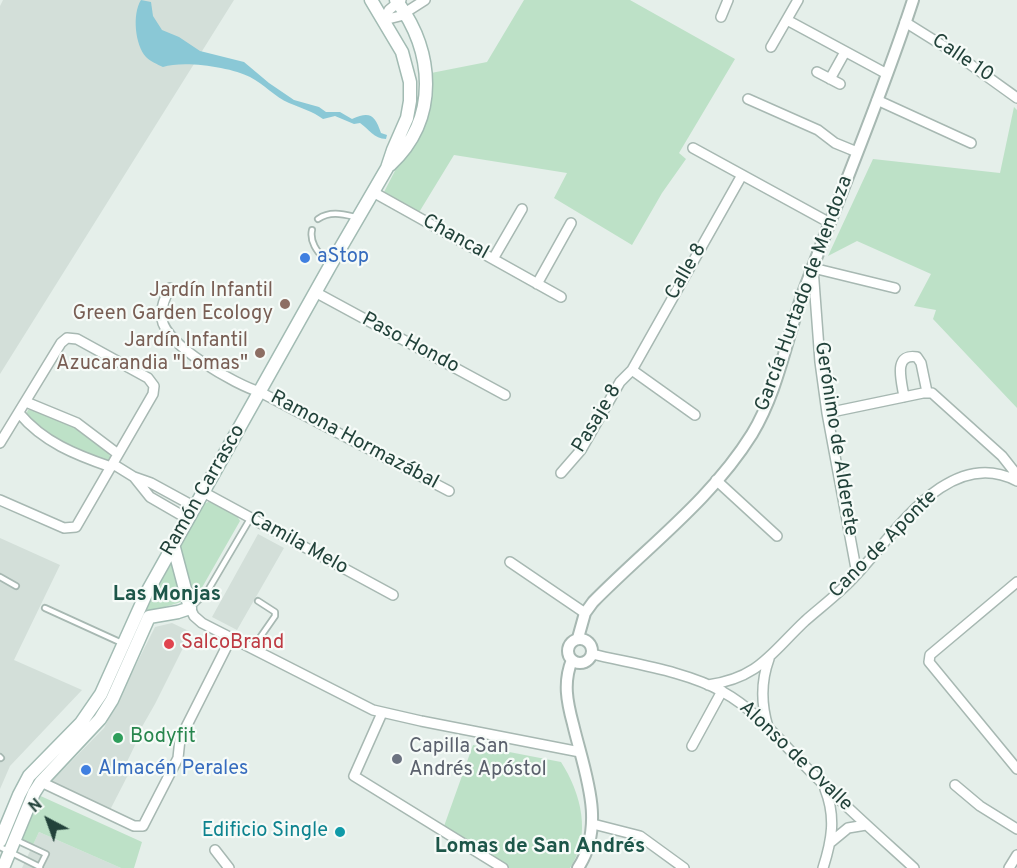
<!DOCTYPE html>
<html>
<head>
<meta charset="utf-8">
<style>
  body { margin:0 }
  #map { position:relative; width:1017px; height:868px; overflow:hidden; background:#e5efea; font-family:Overpass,sans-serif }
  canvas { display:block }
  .north { position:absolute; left:18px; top:790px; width:60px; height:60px; -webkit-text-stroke:4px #f6fbf8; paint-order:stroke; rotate:319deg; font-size:16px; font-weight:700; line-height:24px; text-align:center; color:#22423a }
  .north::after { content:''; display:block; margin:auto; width:21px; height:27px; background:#22423a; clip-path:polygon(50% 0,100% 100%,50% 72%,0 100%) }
</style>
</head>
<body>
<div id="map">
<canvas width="1017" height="868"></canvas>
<div class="north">N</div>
</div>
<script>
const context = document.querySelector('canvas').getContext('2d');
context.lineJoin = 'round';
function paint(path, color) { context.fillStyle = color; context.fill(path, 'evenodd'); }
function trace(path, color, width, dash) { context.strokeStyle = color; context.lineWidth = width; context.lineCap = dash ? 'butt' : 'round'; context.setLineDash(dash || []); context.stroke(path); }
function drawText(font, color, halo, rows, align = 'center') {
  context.font = font + ' Overpass,sans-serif'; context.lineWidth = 4.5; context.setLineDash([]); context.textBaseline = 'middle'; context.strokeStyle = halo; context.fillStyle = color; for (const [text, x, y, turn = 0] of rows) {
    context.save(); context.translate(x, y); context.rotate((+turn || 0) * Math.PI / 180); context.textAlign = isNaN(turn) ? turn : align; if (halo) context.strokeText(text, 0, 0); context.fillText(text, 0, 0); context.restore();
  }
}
paint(new Path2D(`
  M 3,0 L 234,0 L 0,374 L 0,6 Z
  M 258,534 L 284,548 L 237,630 L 212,617 Z
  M 0,538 L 60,565 L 14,660 L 82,690 L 10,766 L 0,789 Z
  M 172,623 L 191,632 L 155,704 L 135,739 L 137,741 L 123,770 L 129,773 L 110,810 L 50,783 L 104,728 L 155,627 Z
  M 39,832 L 121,868 L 22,868 Z`), '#d3dfd9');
paint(new Path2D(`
  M 524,0 L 630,0 L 735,59 L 679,153 L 686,159 L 662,193 L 632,245 L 554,198 L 567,173 L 454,155 L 418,214 L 383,194 L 413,136 L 426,74 L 487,62 Z
  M 1014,107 L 1017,110 L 1017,408 L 933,319 L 936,310 L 914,306 L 931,274 L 857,241 L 828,256 L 873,159 L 1000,173 Z
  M 28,410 C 51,409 99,438 111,457 L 108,462 C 77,450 47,440 26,414 Z
  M 210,501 L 237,516 L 240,521 L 200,591 L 178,603 L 148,612 L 145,611 L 204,504 Z
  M 473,745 L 561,762 C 581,793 592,835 570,868 L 506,868 L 443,829 Z
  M 34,793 L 142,842 L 134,868 L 121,868 L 39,832 L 32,847 L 22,843 L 20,827 Z`), '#bde1c7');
paint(new Path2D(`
  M 141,0 L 151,2 L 153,16 L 162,30 L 179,37 L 200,51 L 244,62 L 269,83 L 294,100 L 319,107 L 326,112 L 340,112 L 352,119 C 370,111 375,115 381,133 L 387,135 L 386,139 C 374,139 369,129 360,123 L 354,124 L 335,116 L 323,119 C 312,111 301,108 289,103 C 275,97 264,84 250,77 C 231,67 183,60 163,67 C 157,64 151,62 146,57 C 135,45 132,14 141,0 Z`), '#8ac8d6');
const service = new Path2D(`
  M 318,219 C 330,211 342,214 355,217
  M 312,230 C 309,244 320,254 328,264
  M 0,577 L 16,586
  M 192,606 L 207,592 L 250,519
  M 45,608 L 124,644
  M 252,649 L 275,616 L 275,612 L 258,601
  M 0,757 L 1,758
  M 16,840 L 46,854 L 39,868
  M 0,847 L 40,867`);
const minor = new Path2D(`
  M 721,17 L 728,0
  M 384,20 L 400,16 L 425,0
  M 384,20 L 389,10 L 401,0
  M 787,20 L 887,74
  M 905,22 L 953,52 L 1017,98
  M 771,47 L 798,0
  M 817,72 L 840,84
  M 830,79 L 845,52
  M 748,99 L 818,130 L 835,143 L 857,152
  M 877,100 L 971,143
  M 693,148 L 830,223
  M 373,192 L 561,297
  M 493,259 L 522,209
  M 537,284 L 571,223
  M 170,288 C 165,297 160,308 162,319 C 165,345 236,385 260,392 L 449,491
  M 315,292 L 505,395
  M 632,370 L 695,415
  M 904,397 C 902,382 892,353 917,357 L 921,363 L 927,392
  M 26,402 L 77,423 L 118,454
  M 19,413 C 43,442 76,455 111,467
  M 827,413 L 923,393 L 932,393 L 1002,456 L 1017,475
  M 0,443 L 61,343 L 67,338 L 77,339 L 148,378 L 154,386 L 153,394 L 76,527 L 64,528 L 0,500
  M 113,464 L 134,477 L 151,483 L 195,507
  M 561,473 L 581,450 L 620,382 L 632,370 L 742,175
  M 134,477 L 150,497 L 188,519
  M 716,480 L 777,536
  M 203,492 L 393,595
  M 510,562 L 585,613
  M 857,574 L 827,413 L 820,362 L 813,268 L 895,288
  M 1017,582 L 930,655 L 929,662 L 1017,769
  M 190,608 L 194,616 L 202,623 L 373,710 L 421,721 L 580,752
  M 592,654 C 633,664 686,671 723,692 C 758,711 785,747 814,775 C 846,807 880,837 914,868
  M 708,685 C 759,678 771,653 805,621 C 822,606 841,592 856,575 C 895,534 949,445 1017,481
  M 382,713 L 354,776 L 503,868
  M 768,727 C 761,704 761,681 769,659
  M 692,746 L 722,691
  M 41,782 L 134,826 L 143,826 L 178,758 L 180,739 L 231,638
  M 955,785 L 980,806 L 1017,829
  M 593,824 L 640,836 L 684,868
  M 831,842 L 848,828 L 866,825
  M 215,850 L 229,868
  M 823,868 C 832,840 836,817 825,789
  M 1009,868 L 1017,855`);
const tertiary = new Path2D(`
  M 578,638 L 585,613 L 593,602 C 647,547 711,500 752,434 C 778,391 786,340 803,293 C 839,196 881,99 913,0
  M568 651a12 12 0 1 1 24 0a12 12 0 1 1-24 0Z
  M 572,660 C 563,682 567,702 573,724 C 584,771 607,824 578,868`);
const secondary = new Path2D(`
  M 390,165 C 440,118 434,51 396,0
  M 149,617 L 178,612 L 190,608 L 173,544
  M 0,841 L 19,795 L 29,776 L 81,723 L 101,694 L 146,594 L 330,266 L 387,168 L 393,150 L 407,118 L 410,101 L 410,82 L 402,52 L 371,0
  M 3,868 L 34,793 L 41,782 L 100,719 L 112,700 L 149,617`);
trace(service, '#a7b8b2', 8);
trace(minor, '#a7b8b2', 12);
trace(tertiary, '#a7b8b2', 14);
trace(secondary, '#a2bbb3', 15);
trace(service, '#fff', 4.5);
trace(minor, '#fff', 9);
trace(tertiary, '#fff', 10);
trace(secondary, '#fff', 12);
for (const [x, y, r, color] of [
  [305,258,6,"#3f7fe0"],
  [285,304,6,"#8d6e63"],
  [260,353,6,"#8d6e63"],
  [169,644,6,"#e0444e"],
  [118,738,6,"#2e9e5b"],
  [397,759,6,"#6b7280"],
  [86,770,6,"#3f7fe0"],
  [340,832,6,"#0f9aa8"]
]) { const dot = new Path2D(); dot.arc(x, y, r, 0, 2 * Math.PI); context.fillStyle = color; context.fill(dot); trace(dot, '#f6fbf8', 2); }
drawText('20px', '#22423a', '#f6fbf8', [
  ["Calle 10",962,59,34],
  ["Chancal",455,238,29],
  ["Calle 8",687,272,-60],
  ["García Hurtado de Mendoza",805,294,-70],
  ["Paso Hondo",410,344,28],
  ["Pasaje 8",598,419,-59],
  ["Gerónimo de Alderete",835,439,81],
  ["Ramona Hormazábal",354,441,28],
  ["Ramón Carrasco",204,491,-60],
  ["Camila Melo",298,544,29],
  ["Cano de Aponte",884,545,-45],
  ["Alonso de Ovalle",795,757,44]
]);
drawText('20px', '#366cbe', '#f6fbf8', [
  ["aStop",317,258],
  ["Almacén Perales",98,770]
], 'left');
drawText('20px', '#785e54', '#f6fbf8', [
  ["Jardín Infantil",273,292],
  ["Green Garden Ecology",273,315],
  ["Jardín Infantil",248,342],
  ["Azucarandia \"Lomas\"",248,365]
], 'right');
drawText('20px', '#be3a42', '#f6fbf8', [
  ["SalcoBrand",181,644]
], 'left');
drawText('20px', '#27864d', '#f6fbf8', [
  ["Bodyfit",130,738]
], 'left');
drawText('20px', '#5b616d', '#f6fbf8', [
  ["Capilla San",409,748],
  ["Andrés Apóstol",409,771]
], 'left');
drawText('20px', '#0d838f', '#f6fbf8', [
  ["Edificio Single",328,832]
], 'right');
drawText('bold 21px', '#1d5649', '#f6fbf8', [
  ["Las Monjas",167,596],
  ["Lomas de San Andrés",540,848]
]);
</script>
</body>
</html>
